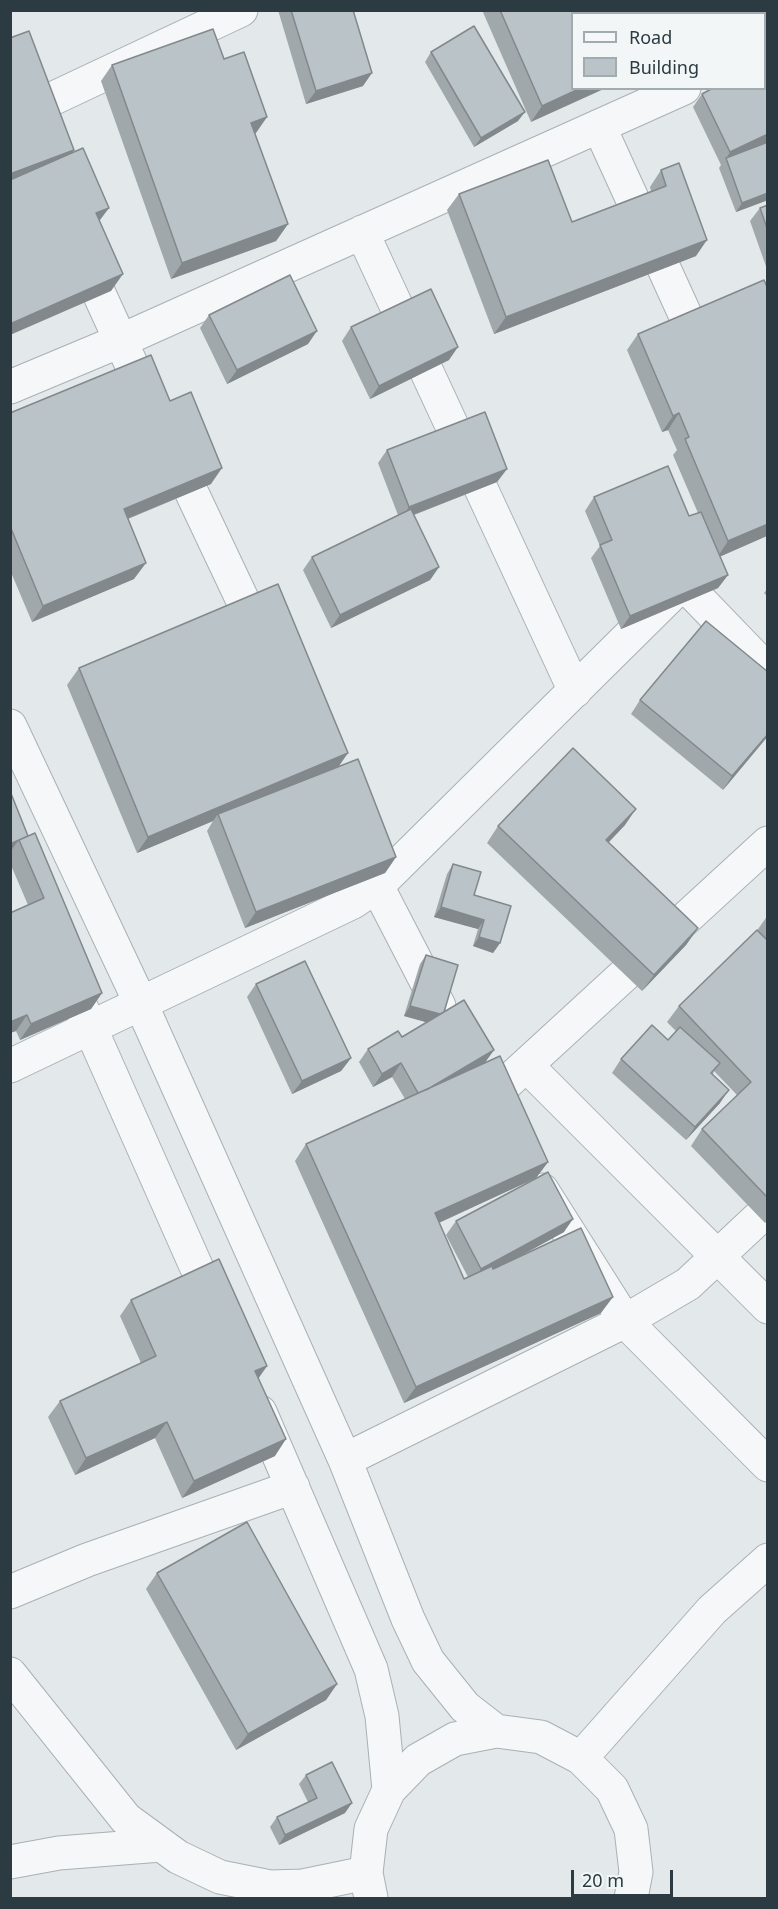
<!DOCTYPE html>
<html>
<head>
<meta charset="utf-8">
<style>
  body { margin:0 }
  #map { position:relative; width:778px; height:1909px; overflow:hidden; background:#e3e8ea; font-family:"Noto Sans",sans-serif }
  canvas { display:block }
  .frame { position:absolute; inset:0; border:12px solid #2b3b41; pointer-events:none }
  .legend { position:absolute; left:571px; top:12px; width:195px; height:78px; box-sizing:border-box; background:#f2f6f7; border:2px solid #a2abae; margin:0; padding:8px 10px; list-style:none; font-size:18px; color:#2b3b41 }
  .legend li { display:flex; align-items:center; gap:12px; height:30px }
  .legend b { width:30px; border:2px solid #a2abae }
  .scale { position:absolute; left:571px; top:1870px; width:102px; height:27px; box-sizing:border-box; border:3px solid #2b3b41; border-top:0; padding-left:8px; font-size:18px; line-height:21px; white-space:nowrap; color:#2b3b41; -webkit-text-stroke:4px #f2f6f7; paint-order:stroke }
</style>
</head>
<body>
<div id="map">
<canvas width="778" height="1909"></canvas>
<div class="frame"></div>
<ul class="legend">
<li><b style="height:8px;background:#f5f7f8"></b>Road</li>
<li><b style="height:16px;background:#bac3c7"></b>Building</li>
</ul>
<div class="scale">20 m</div>
</div>
<script>
const context = document.querySelector('canvas').getContext('2d');
context.lineJoin = 'round';
function trace(path, color, width, dash) { context.strokeStyle = color; context.lineWidth = width; context.lineCap = dash ? 'butt' : 'round'; context.setLineDash(dash || []); context.stroke(path); }
function paint(path, color) { context.fillStyle = color; context.fill(path, 'evenodd'); }
const street = new Path2D(`
  M 764,52 L 768,51
  M 18,115 L 241,10
  M 599,126 L 704,356
  M 362,232 L 575,691
  M 81,254 L 149,403
  M 10,387 L 120,341 L 684,88
  M 173,453 L 261,639
  M 683,583 L 768,671
  M 10,726 L 141,1004 L 345,1460 L 408,1619 L 428,1661 L 465,1707 L 496,1731
  M 354,838 L 377,886 L 439,1006
  M 66,973 L 215,1309
  M 526,1065 L 768,1307
  M 10,1066 L 353,902 L 377,886 L 680,586
  M 488,1100 L 768,843
  M 542,1190 L 625,1321 L 768,1465
  M 260,1412 L 371,1669 L 382,1716 L 389,1790
  M 345,1460 L 625,1321 L 688,1284 L 768,1209
  M 10,1592 L 87,1560 L 293,1487
  M 10,1674 L 126,1819 L 178,1857 L 220,1877 L 270,1887 L 303,1886 L 366,1873
  M 581,1758 L 712,1610 L 768,1560
  M 10,1862 L 59,1853 L 161,1845
  M 371,1898 L 366,1873 L 371,1829 L 389,1790 L 418,1760 L 455,1739 L 496,1731 L 541,1737 L 581,1758 L 612,1789 L 631,1829 L 636,1872 L 631,1898`);
trace(street, '#a8b1b4', 35);
trace(street, '#f5f7f8', 33);
paint(new Path2D(`
  M 278,10 L 353,10 L 363,86 L 306,104 Z
  M 482,10 L 768,10 L 768,16 L 765,15 L 765,14 L 760,14 L 754,11 L 752,14 L 573,14 L 573,88 L 531,122 Z
  M 431,52 L 518,121 L 474,147 L 425,62 Z
  M 224,59 L 267,117 L 255,133 L 288,224 L 276,241 L 171,279 L 101,81 L 112,65 Z
  M 768,63 L 768,200 L 736,212 L 719,168 L 721,165 L 693,107 L 702,94 Z
  M 661,170 L 696,256 L 494,334 L 447,210 L 459,194 L 572,222 L 651,191 L 650,187 Z
  M 768,205 L 768,272 L 750,221 L 760,208 Z
  M 768,289 L 768,535 L 720,556 L 728,575 L 718,588 L 621,629 L 591,558 L 600,546 L 585,511 L 594,497 L 689,516 L 698,513 L 673,455 L 677,450 L 668,430 L 662,432 L 627,350 L 638,334 Z
  M 209,315 L 308,344 L 227,384 L 200,328 Z
  M 351,327 L 449,360 L 370,399 L 342,341 Z
  M 10,413 L 211,484 L 128,519 L 134,579 L 32,622 L 10,570 Z
  M 387,450 L 507,469 L 497,482 L 414,515 L 439,567 L 430,580 L 331,628 L 303,570 L 312,557 L 398,515 L 378,463 Z
  M 768,588 L 768,597 L 764,593 Z
  M 79,668 L 338,767 L 396,857 L 385,873 L 245,928 L 207,831 L 213,821 L 137,853 L 67,685 Z
  M 768,672 L 768,736 L 723,790 L 631,714 L 640,700 Z
  M 10,791 L 28,836 L 102,993 L 91,1009 L 20,1040 L 16,1031 L 10,1033 L 10,913 L 28,905 L 10,863 Z
  M 625,825 L 608,842 L 698,928 L 686,945 L 642,991 L 487,843 L 498,826 Z
  M 453,864 L 474,895 L 500,943 L 493,953 L 473,946 L 478,929 L 434,917 L 447,874 Z
  M 768,915 L 768,1220 L 765,1223 L 691,1146 L 702,1129 L 737,1095 L 714,1071 L 713,1074 L 720,1103 L 686,1140 L 612,1073 L 621,1059 L 668,1040 L 676,1031 L 667,1022 L 679,1006 L 756,932 Z
  M 426,955 L 444,1012 L 494,1050 L 485,1062 L 548,1162 L 536,1178 L 439,1223 L 464,1279 L 468,1277 L 446,1235 L 456,1221 L 564,1232 L 520,1256 L 601,1313 L 404,1403 L 295,1161 L 306,1144 L 405,1099 L 392,1077 L 373,1087 L 359,1062 L 368,1049 L 402,1037 L 427,1022 L 404,1016 L 420,964 Z
  M 256,984 L 351,1058 L 341,1071 L 292,1094 L 247,997 Z
  M 131,1300 L 267,1366 L 258,1378 L 275,1456 L 182,1498 L 155,1438 L 75,1475 L 48,1417 L 60,1401 L 141,1363 L 120,1316 Z
  M 157,1573 L 337,1684 L 326,1700 L 236,1750 L 146,1589 Z
  M 306,1775 L 345,1813 L 279,1845 L 270,1827 L 277,1817 L 308,1802 L 299,1784 Z`), '#a0a8ab');
paint(new Path2D(`
  M 751,10 L 768,10 L 768,16 L 765,15 L 765,14 L 760,14 Z
  M 372,73 L 363,86 L 306,104 L 316,91 Z
  M 581,88 L 606,88 L 531,122 L 542,106 Z
  M 525,112 L 518,121 L 474,147 L 481,138 Z
  M 267,117 L 256,133 L 240,139 L 251,123 Z
  M 768,134 L 768,143 L 726,159 L 730,152 Z
  M 74,150 L 62,166 L 10,186 L 10,174 Z
  M 768,193 L 768,200 L 736,212 L 742,203 Z
  M 109,208 L 97,224 L 96,213 Z
  M 288,224 L 276,241 L 171,279 L 182,263 Z
  M 707,240 L 696,256 L 494,334 L 506,317 Z
  M 123,274 L 111,291 L 10,335 L 10,324 Z
  M 317,331 L 308,344 L 227,384 L 237,370 Z
  M 458,347 L 449,360 L 370,399 L 379,386 Z
  M 679,413 L 668,430 L 662,432 L 673,416 Z
  M 222,468 L 211,484 L 112,525 L 124,509 Z
  M 507,469 L 497,482 L 400,520 L 409,507 Z
  M 768,524 L 767,536 L 717,558 L 728,541 Z
  M 146,563 L 134,579 L 32,622 L 43,606 Z
  M 439,567 L 430,580 L 331,628 L 340,615 Z
  M 728,575 L 718,588 L 621,629 L 630,616 Z
  M 768,734 L 768,736 L 723,790 L 732,776 Z
  M 348,753 L 337,769 L 218,814 L 213,821 L 137,853 L 148,837 Z
  M 636,809 L 625,825 L 595,857 L 606,840 Z
  M 18,841 L 10,852 L 10,844 Z
  M 396,857 L 385,873 L 245,928 L 256,912 Z
  M 441,907 L 484,920 L 478,929 L 434,917 Z
  M 698,928 L 686,945 L 642,991 L 654,975 Z
  M 479,937 L 500,943 L 493,953 L 473,946 Z
  M 102,993 L 91,1009 L 20,1040 L 31,1024 Z
  M 410,1006 L 443,1015 L 436,1025 L 404,1016 Z
  M 27,1015 L 16,1031 L 10,1033 L 10,1022 Z
  M 494,1050 L 484,1064 L 418,1094 Z
  M 351,1058 L 341,1071 L 292,1094 L 302,1081 Z
  M 401,1063 L 392,1077 L 373,1087 L 382,1074 Z
  M 729,1090 L 720,1103 L 686,1140 L 695,1127 Z
  M 548,1162 L 536,1178 L 423,1230 L 435,1213 Z
  M 573,1219 L 564,1232 L 471,1283 L 481,1269 Z
  M 613,1297 L 601,1313 L 404,1403 L 416,1387 Z
  M 267,1366 L 256,1382 L 255,1371 Z
  M 167,1422 L 155,1438 L 75,1475 L 86,1458 Z
  M 286,1439 L 275,1456 L 182,1498 L 194,1481 Z
  M 337,1684 L 326,1700 L 236,1750 L 248,1734 Z
  M 352,1803 L 345,1813 L 279,1845 L 285,1835 Z`), '#82888b');
const building = new Path2D(`
  M 291,10 L 353,10 L 372,73 L 316,91 Z
  M 500,10 L 754,10 L 753,12 L 750,14 L 573,14 L 573,88 L 581,88 L 542,106 Z
  M 474,26 L 525,112 L 481,138 L 431,52 Z
  M 213,29 L 224,59 L 244,52 L 267,117 L 251,123 L 288,224 L 182,263 L 112,65 Z
  M 29,31 L 74,150 L 10,174 L 10,38 Z
  M 768,63 L 768,134 L 730,152 L 702,94 L 713,88 L 765,88 L 765,64 Z
  M 768,142 L 768,193 L 742,203 L 726,158 Z
  M 83,148 L 109,208 L 96,213 L 123,274 L 10,324 L 10,180 Z
  M 548,160 L 572,222 L 666,186 L 661,170 L 679,163 L 707,240 L 506,317 L 459,194 Z
  M 768,205 L 768,231 L 760,208 Z
  M 290,275 L 317,331 L 237,370 L 209,315 Z
  M 764,280 L 768,289 L 768,524 L 728,541 L 685,439 L 689,437 L 679,413 L 673,416 L 638,334 Z
  M 431,289 L 458,347 L 379,386 L 351,327 Z
  M 151,355 L 170,401 L 191,392 L 222,468 L 124,509 L 146,563 L 43,606 L 10,526 L 10,413 Z
  M 485,412 L 507,469 L 409,507 L 387,450 Z
  M 668,466 L 689,516 L 701,512 L 728,575 L 630,616 L 600,545 L 612,540 L 594,497 Z
  M 411,509 L 439,567 L 340,615 L 312,557 Z
  M 278,584 L 348,753 L 148,837 L 79,668 Z
  M 706,621 L 768,672 L 768,734 L 732,776 L 640,700 Z
  M 573,748 L 636,809 L 606,840 L 698,928 L 654,975 L 498,826 Z
  M 358,759 L 396,857 L 256,912 L 218,814 Z
  M 10,791 L 28,836 L 10,844 Z
  M 35,833 L 102,993 L 31,1024 L 27,1015 L 10,1022 L 10,913 L 44,898 L 19,840 Z
  M 453,864 L 481,872 L 474,895 L 511,906 L 500,943 L 479,937 L 484,920 L 441,907 Z
  M 757,930 L 768,941 L 768,1198 L 702,1129 L 751,1082 L 679,1006 Z
  M 426,955 L 458,965 L 444,1012 L 440,1014 L 410,1006 Z
  M 305,961 L 351,1058 L 302,1081 L 256,984 Z
  M 464,1000 L 494,1050 L 428,1089 L 418,1093 L 401,1063 L 382,1074 L 368,1049 L 398,1031 L 402,1037 Z
  M 652,1025 L 668,1040 L 680,1027 L 720,1063 L 711,1073 L 729,1090 L 695,1127 L 621,1059 Z
  M 500,1056 L 548,1162 L 435,1213 L 464,1279 L 492,1266 L 493,1269 L 581,1228 L 613,1297 L 416,1387 L 306,1144 Z
  M 548,1172 L 573,1219 L 481,1269 L 456,1221 Z
  M 219,1259 L 267,1366 L 255,1371 L 286,1439 L 194,1481 L 167,1422 L 86,1458 L 60,1401 L 156,1356 L 131,1300 Z
  M 247,1522 L 337,1684 L 248,1734 L 157,1573 Z
  M 332,1762 L 352,1803 L 285,1835 L 277,1817 L 317,1798 L 306,1775 Z`);
paint(building, '#bac3c7');
trace(building, '#82888b', 1.5);
</script>
</body>
</html>
